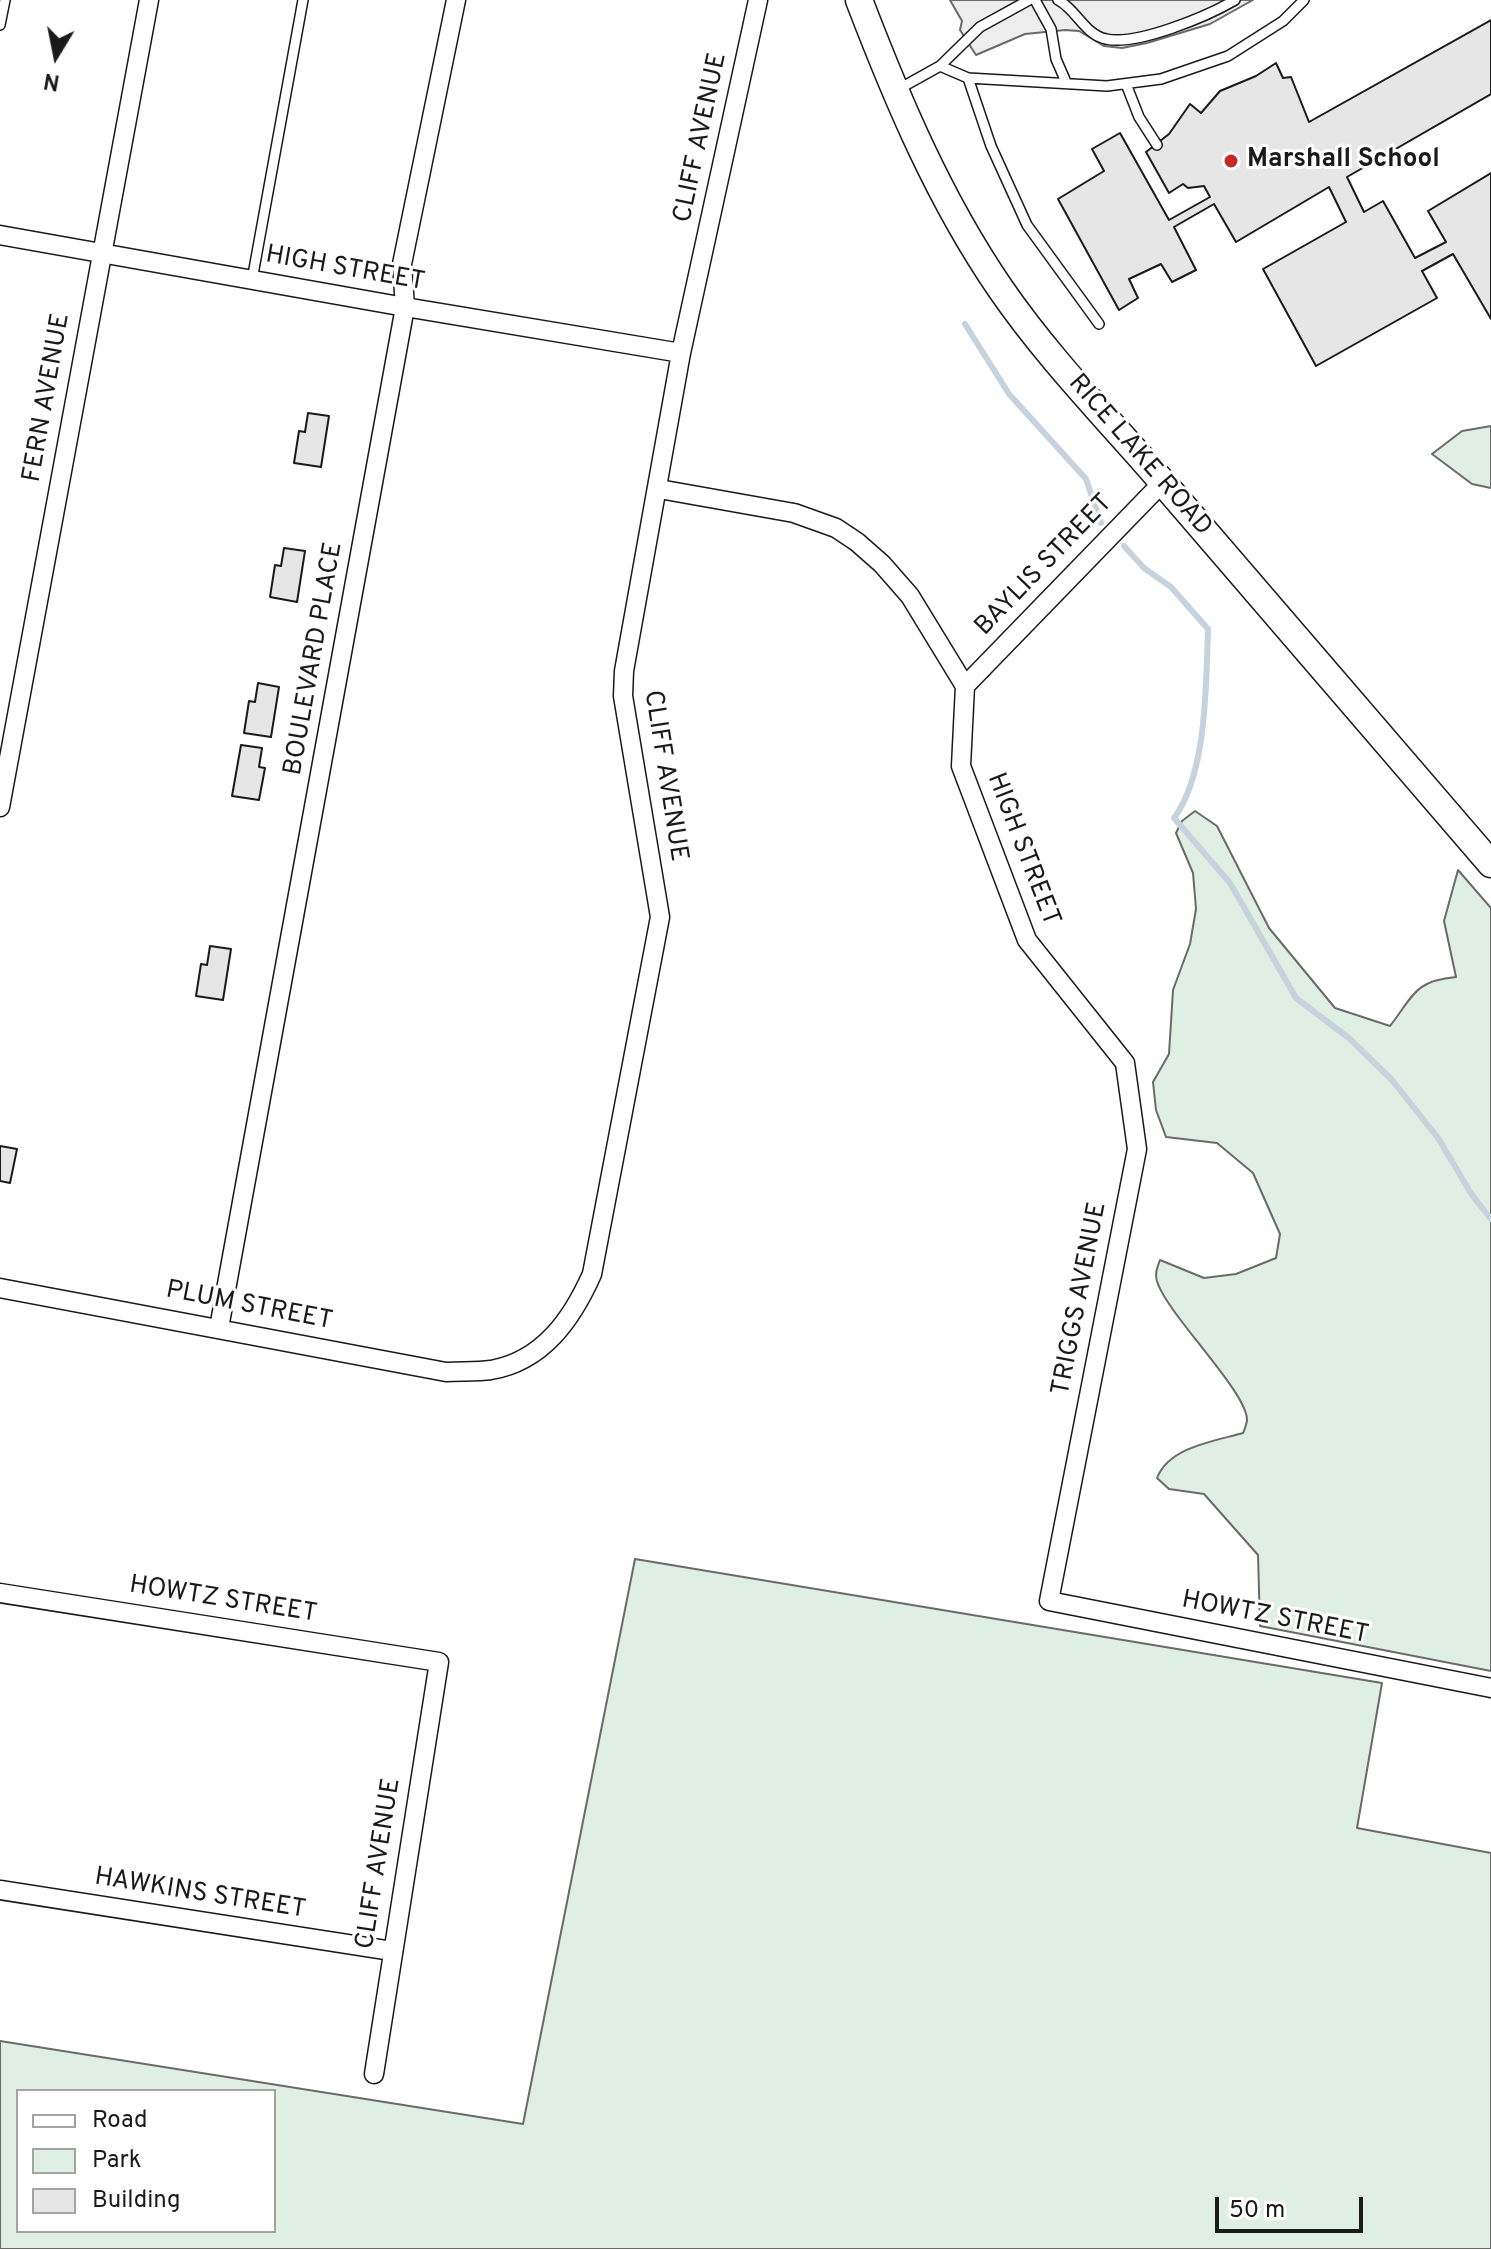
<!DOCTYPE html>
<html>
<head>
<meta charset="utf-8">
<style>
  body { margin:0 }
  #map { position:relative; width:1491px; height:2249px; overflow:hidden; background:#fff; font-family:Overpass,sans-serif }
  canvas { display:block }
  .legend { position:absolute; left:16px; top:2089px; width:260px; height:144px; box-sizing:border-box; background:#fff; border:2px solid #a3a3a3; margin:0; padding:10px 14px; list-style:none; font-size:24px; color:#1a1a1a }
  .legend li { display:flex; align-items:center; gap:16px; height:40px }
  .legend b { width:40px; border:2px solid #a3a3a3 }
  .north { position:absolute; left:16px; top:16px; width:80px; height:80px; -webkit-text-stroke:6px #fff; paint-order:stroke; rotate:190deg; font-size:22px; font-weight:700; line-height:32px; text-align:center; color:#1a1a1a }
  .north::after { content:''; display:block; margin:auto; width:28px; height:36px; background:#1a1a1a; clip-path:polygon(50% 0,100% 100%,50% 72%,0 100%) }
  .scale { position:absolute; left:1215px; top:2197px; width:148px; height:36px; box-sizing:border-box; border:4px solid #1a1a1a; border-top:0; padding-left:10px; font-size:24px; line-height:28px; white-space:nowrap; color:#1a1a1a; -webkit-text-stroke:6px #fff; paint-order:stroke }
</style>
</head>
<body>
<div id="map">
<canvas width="1491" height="2249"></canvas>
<ul class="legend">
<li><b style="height:10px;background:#fff"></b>Road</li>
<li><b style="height:22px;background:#e0efe3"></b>Park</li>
<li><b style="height:22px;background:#e6e6e6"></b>Building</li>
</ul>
<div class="north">N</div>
<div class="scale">50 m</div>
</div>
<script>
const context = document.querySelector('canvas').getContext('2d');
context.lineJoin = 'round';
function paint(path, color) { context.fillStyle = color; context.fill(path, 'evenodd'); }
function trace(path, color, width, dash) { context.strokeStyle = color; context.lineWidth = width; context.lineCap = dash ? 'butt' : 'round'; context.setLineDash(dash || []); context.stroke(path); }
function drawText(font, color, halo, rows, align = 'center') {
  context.font = font + ' Overpass,sans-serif'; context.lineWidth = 6; context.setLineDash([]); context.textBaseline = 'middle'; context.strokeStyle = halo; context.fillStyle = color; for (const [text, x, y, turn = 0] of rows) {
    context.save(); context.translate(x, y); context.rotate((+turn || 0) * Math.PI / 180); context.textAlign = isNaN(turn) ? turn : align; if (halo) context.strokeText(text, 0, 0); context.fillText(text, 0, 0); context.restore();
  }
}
const green = new Path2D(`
  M 1491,426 L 1491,488 L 1472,484 L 1432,454 L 1462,431 Z
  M 1195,811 L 1217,826 L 1269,928 L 1335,1008 L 1390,1026 C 1414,995 1414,981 1456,977 L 1444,921 L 1458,870 L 1491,908 L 1491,1671 L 1260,1626 L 1258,1555 L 1204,1494 L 1169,1489 L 1157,1478 C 1169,1447 1215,1441 1243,1433 C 1244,1432 1247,1421 1247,1421 C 1249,1394 1170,1317 1158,1284 C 1154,1275 1157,1268 1160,1260 L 1204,1278 L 1236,1274 L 1276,1258 L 1280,1234 L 1253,1173 L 1217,1143 L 1166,1137 L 1156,1110 L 1153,1082 L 1169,1054 L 1173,990 L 1190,944 L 1196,909 L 1193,873 L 1176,833 L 1182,821 Z
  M 635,1559 L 1382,1683 L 1357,1828 L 1491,1853 L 1491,2249 L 0,2249 L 0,2041 L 523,2124 ZM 18,2091 L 274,2091 L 274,2231 L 18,2231 Z`);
paint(green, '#e0efe3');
trace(green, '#6a6a6a', 2);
const parking = new Path2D(`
  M 950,0 L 1253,0 L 1210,24 L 1147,43 L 1122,48 L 1104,46 L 1079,31 L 1065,30 L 1025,34 L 976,55 L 960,30 L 962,21 Z`);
paint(parking, '#ededed');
trace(parking, '#6a6a6a', 2);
trace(new Path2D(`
  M 965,324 L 1009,394 L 1086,479 L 1101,523
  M 1124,546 L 1144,568 L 1171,587 L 1208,629 C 1206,684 1207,774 1174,818 L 1230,883 L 1296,998 L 1350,1039 L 1392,1080 L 1438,1138 L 1472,1195 L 1491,1219`), '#c6d2dc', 6);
const building = new Path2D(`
  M 1491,20 L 1491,94 L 1347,177 L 1364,212 L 1383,201 L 1415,258 L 1446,242 L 1428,211 L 1491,173 L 1491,319 L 1453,254 L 1422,271 L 1437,298 L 1316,366 L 1263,269 L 1346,222 L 1329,187 L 1236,242 L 1214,204 L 1174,227 L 1196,270 L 1172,282 L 1161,264 L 1129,279 L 1138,298 L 1119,310 L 1058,199 L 1104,171 L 1092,149 L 1120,133 L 1169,220 L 1210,197 L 1204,186 L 1188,188 L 1183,184 L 1169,193 L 1146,152 L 1169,134 L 1190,104 L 1201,113 L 1220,91 L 1256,76 L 1276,63 L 1283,78 L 1291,77 L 1309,122 Z
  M 308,413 L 329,416 L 321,467 L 294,463 L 299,431 L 305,432 Z
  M 284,548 L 305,551 L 297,602 L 270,597 L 275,565 L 281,566 Z
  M 258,683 L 279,687 L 271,737 L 244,733 L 249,701 L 255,702 Z
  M 241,745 L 262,748 L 259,767 L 265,768 L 259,800 L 232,796 Z
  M 210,946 L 231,949 L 223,1000 L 196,996 L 201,964 L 207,965 Z
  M 0,1146 L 17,1149 L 10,1183 L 0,1181 Z`);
paint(building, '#e6e6e6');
trace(building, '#1a1a1a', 2);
const lane = new Path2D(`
  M 1035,0 L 1051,29 L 1056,59 L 1066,82
  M 1058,0 C 1076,9 1085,35 1106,39 C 1137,46 1208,16 1235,0
  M 0,25 L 5,0
  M 940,66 L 968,78 L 1107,86 L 1161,79 L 1228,56 L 1283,21 L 1304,0
  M 968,78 L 991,146 L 1027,225 L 1099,324
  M 1126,84 L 1139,117 L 1157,145
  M 897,90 L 940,66 L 980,27 L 1029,0
  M 252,280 L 303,0`);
const street = new Path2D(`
  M 0,235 L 405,307 L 681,353
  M 659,489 L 794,513 L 836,528 L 857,542 L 882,564 L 910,596 L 965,686 L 961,766 L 1027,940 L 1125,1063 L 1137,1149 L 1049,1601 L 1491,1688
  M 965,686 L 1163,482
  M 0,807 L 149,0
  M 0,1288 L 446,1372 C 460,1371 476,1372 491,1370 C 543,1361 572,1319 592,1274 L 660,917 L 623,696 L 624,671 L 681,353 L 758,0
  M 219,1328 L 405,307 L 402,264 L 456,0
  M 0,1593 L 439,1662 L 374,2074
  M 0,1890 L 392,1951`);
const secondary = new Path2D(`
  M 859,0 C 897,99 939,199 1000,288 C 1050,361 1113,424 1171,492 C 1278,616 1384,740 1491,864`);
trace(lane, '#1a1a1a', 12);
trace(street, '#1a1a1a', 21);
trace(secondary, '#1a1a1a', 29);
trace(lane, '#fff', 9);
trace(street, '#fff', 18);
trace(secondary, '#fff', 26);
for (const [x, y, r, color] of [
  [1231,161,8,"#c62828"]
]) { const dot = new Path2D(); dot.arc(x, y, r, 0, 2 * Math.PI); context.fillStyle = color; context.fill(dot); trace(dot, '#fff', 3); }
drawText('26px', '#1a1a1a', '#fff', [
  ["CLIFF AVENUE",702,138,-78],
  ["HIGH STREET",345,270,10],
  ["FERN AVENUE",48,398,-80],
  ["RICE LAKE ROAD",1139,456,49],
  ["BAYLIS STREET",1045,566,-46],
  ["BOULEVARD PLACE",315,659,-80],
  ["CLIFF AVENUE",664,776,81],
  ["HIGH STREET",1022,850,69],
  ["TRIGGS AVENUE",1081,1299,-79],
  ["PLUM STREET",249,1307,11],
  ["HOWTZ STREET",223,1601,9],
  ["HOWTZ STREET",1275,1619,11],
  ["CLIFF AVENUE",380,1864,-81],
  ["HAWKINS STREET",200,1895,9]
]);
drawText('bold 26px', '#1a1a1a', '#fff', [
  ["Marshall School",1247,161]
], 'left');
</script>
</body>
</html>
